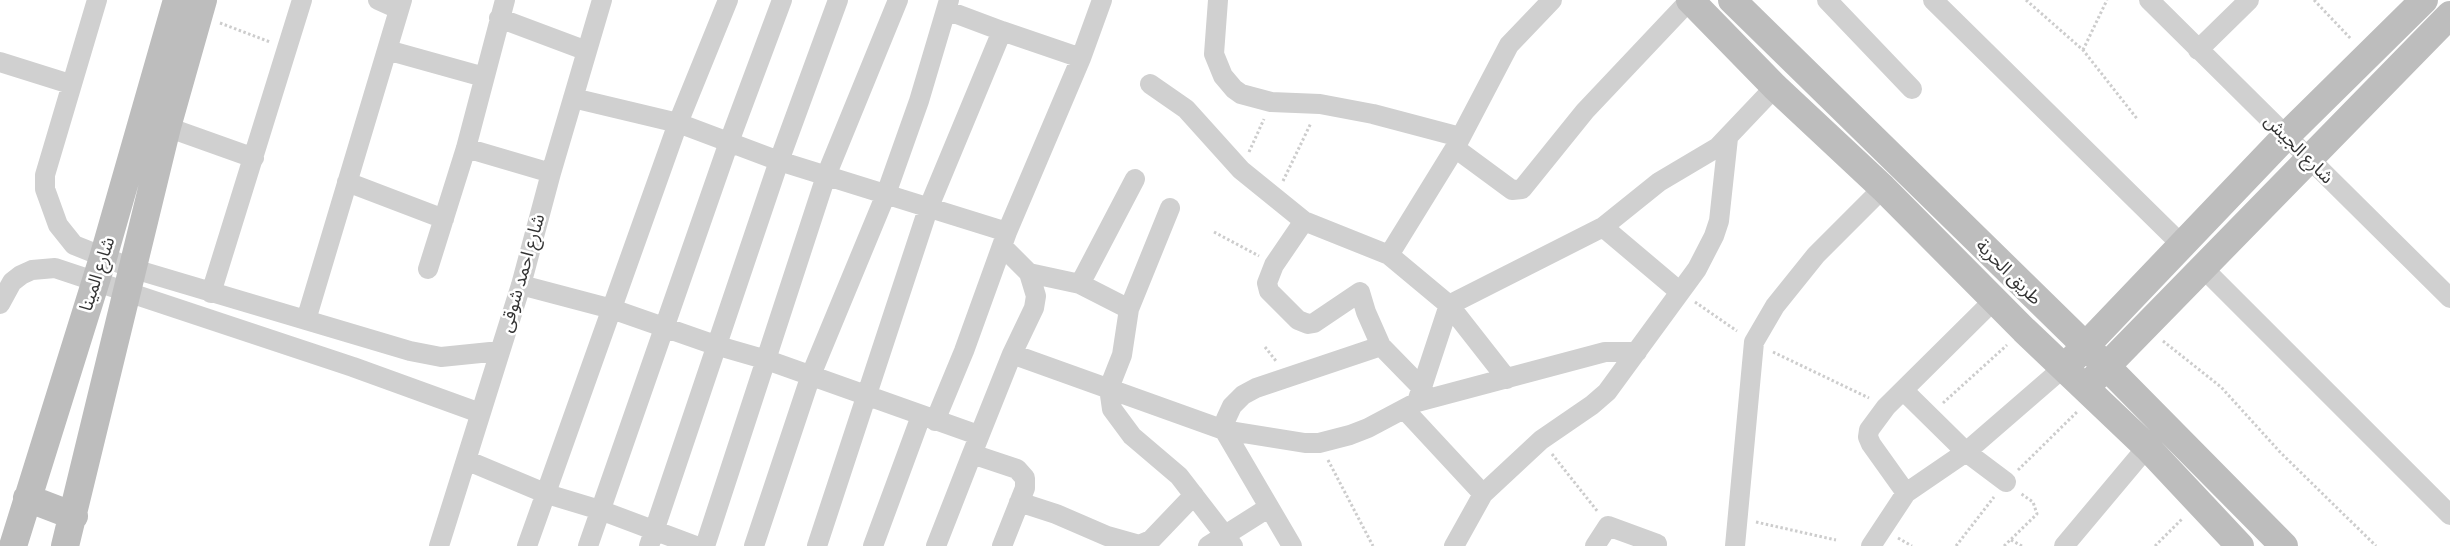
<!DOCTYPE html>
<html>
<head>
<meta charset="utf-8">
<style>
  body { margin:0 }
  canvas { display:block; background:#fff }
</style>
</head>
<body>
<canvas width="2450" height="546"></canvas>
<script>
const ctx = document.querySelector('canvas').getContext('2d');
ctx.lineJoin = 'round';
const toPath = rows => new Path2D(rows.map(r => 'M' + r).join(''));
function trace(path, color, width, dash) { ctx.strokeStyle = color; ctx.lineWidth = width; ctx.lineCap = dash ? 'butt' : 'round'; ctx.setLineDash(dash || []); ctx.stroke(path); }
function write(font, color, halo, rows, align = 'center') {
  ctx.font = font + ' Ubuntu,"Noto Sans Arabic",sans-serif'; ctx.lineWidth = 5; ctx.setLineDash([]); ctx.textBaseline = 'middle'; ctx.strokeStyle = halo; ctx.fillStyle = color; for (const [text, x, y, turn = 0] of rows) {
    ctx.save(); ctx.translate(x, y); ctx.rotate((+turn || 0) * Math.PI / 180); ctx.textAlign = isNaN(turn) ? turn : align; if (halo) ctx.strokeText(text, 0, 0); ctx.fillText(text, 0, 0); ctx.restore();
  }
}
const path = toPath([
  [2026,0,2083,50,2138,120],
  [2314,0,2351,39],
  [220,23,270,42],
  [2083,50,2107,0],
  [1249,152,1264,119],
  [1283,181,1311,123],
  [1214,232,1259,256],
  [1695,302,1737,331],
  [2163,341,2221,387,2280,452,2376,546],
  [1265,347,1276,361],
  [1773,352,1869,398],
  [1943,403,2007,345],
  [1552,454,1598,512],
  [1328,460,1373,546],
  [2018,470,2078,411],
  [1756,522,1836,540],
  [1898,538,1912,546],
  [2011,540,2022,546],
  [1956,546,1994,497],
  [2004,546,2037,514,2033,502,2020,493],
  [2155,546,2183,518]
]);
const minor = toPath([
  [97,0,45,175,45,189,58,225,74,245,134,269,410,351,441,357,500,351],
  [378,0,398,9],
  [1218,0,1214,54,1223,76,1234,89,1241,94,1271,102,1320,104,1373,114,1460,137],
  [1827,0,1912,89],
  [1933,0,2182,245],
  [2149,0,2450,298],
  [946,10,1002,31],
  [499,18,587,51],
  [387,50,484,77],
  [2198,50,2249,0],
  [0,62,70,84],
  [1150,84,1186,109,1241,170,1304,221,1389,255,1449,305,1507,379],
  [573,98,678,123,779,161,1007,232],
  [167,127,254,158],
  [466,148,551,173],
  [1455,148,1512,190,1522,189,1585,111,1690,0],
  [347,182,444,219],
  [1170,208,1129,309,1122,355,1109,388,1112,409,1132,436,1179,476,1233,546],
  [1304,221,1274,265,1267,283,1269,291,1298,320,1308,324,1314,323,1360,292,1366,312,1381,346,1423,389],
  [1603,227,1680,292],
  [1002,246,1029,273,1036,296,1034,308,1012,354,972,454,1017,469,1025,478,1025,488,1002,546],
  [1389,255,1455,148,1509,45,1552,0],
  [2203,268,2450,515],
  [428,269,466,148,505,0],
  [1029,273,1080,284],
  [521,285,612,309,715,345,767,360,978,435],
  [211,293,302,0],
  [0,304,12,282,21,275,32,270,55,268,353,367,480,413],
  [1129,309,1080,284,1135,179],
  [306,320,402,0],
  [1012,354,1224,430,1305,443,1319,443,1350,435,1368,428,1417,402,1449,305,1603,227,1659,182,1718,147,1775,87],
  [1904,391,1966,452,2006,482],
  [1417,402,1605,352,1637,352],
  [1405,410,1483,494],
  [935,421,964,351,1007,232,1081,58,1102,0],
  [466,460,547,494,600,510,696,546],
  [1906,493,1871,444,1868,437,1869,430,1886,407,1994,300],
  [1019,502,1056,514,1107,536,1139,545,1151,540,1194,495],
  [439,546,521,285,551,173,602,0],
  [527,546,678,123,728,0],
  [588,546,729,142,782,0],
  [649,546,779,161,838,0],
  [705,546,826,176,898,0],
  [754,546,811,375,886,194,919,101,949,0],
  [817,546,928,209,1002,31,1081,58],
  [873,546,921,416],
  [936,546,972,454],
  [1208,546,1268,508],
  [1292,546,1224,430,1226,419,1232,406,1243,395,1256,388,1381,346],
  [1454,546,1483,494,1541,440,1592,405,1607,392,1697,269,1714,236,1719,221,1728,138],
  [1595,546,1608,526,1657,544],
  [1735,546,1754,342,1775,306,1816,255,1883,188],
  [1871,546,1906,493,1966,452,2063,368],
  [2064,546,2147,447]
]);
const secondary = toPath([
  [1690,0,1775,87,1883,188,2024,330,2147,447,2240,546],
  [1732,0,2106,366,2284,546],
  [2072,360,2286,136,2424,0],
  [2094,379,2450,15],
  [27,498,74,516],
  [13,546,103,258,177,0],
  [65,546,167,127,203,0]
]);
const streetNames = [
  ["شارع الجيش",2299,149,45],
  ["طريق الحرية",2009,272,45],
  ["شارع احمد شوقى",522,273,-74],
  ["شارع المينا",97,274,-72]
];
trace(path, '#cdcdcd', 3, [2.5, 2.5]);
trace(minor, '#d0d0d0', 20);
trace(secondary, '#bdbdbd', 28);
write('18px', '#333', '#fff', streetNames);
</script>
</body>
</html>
